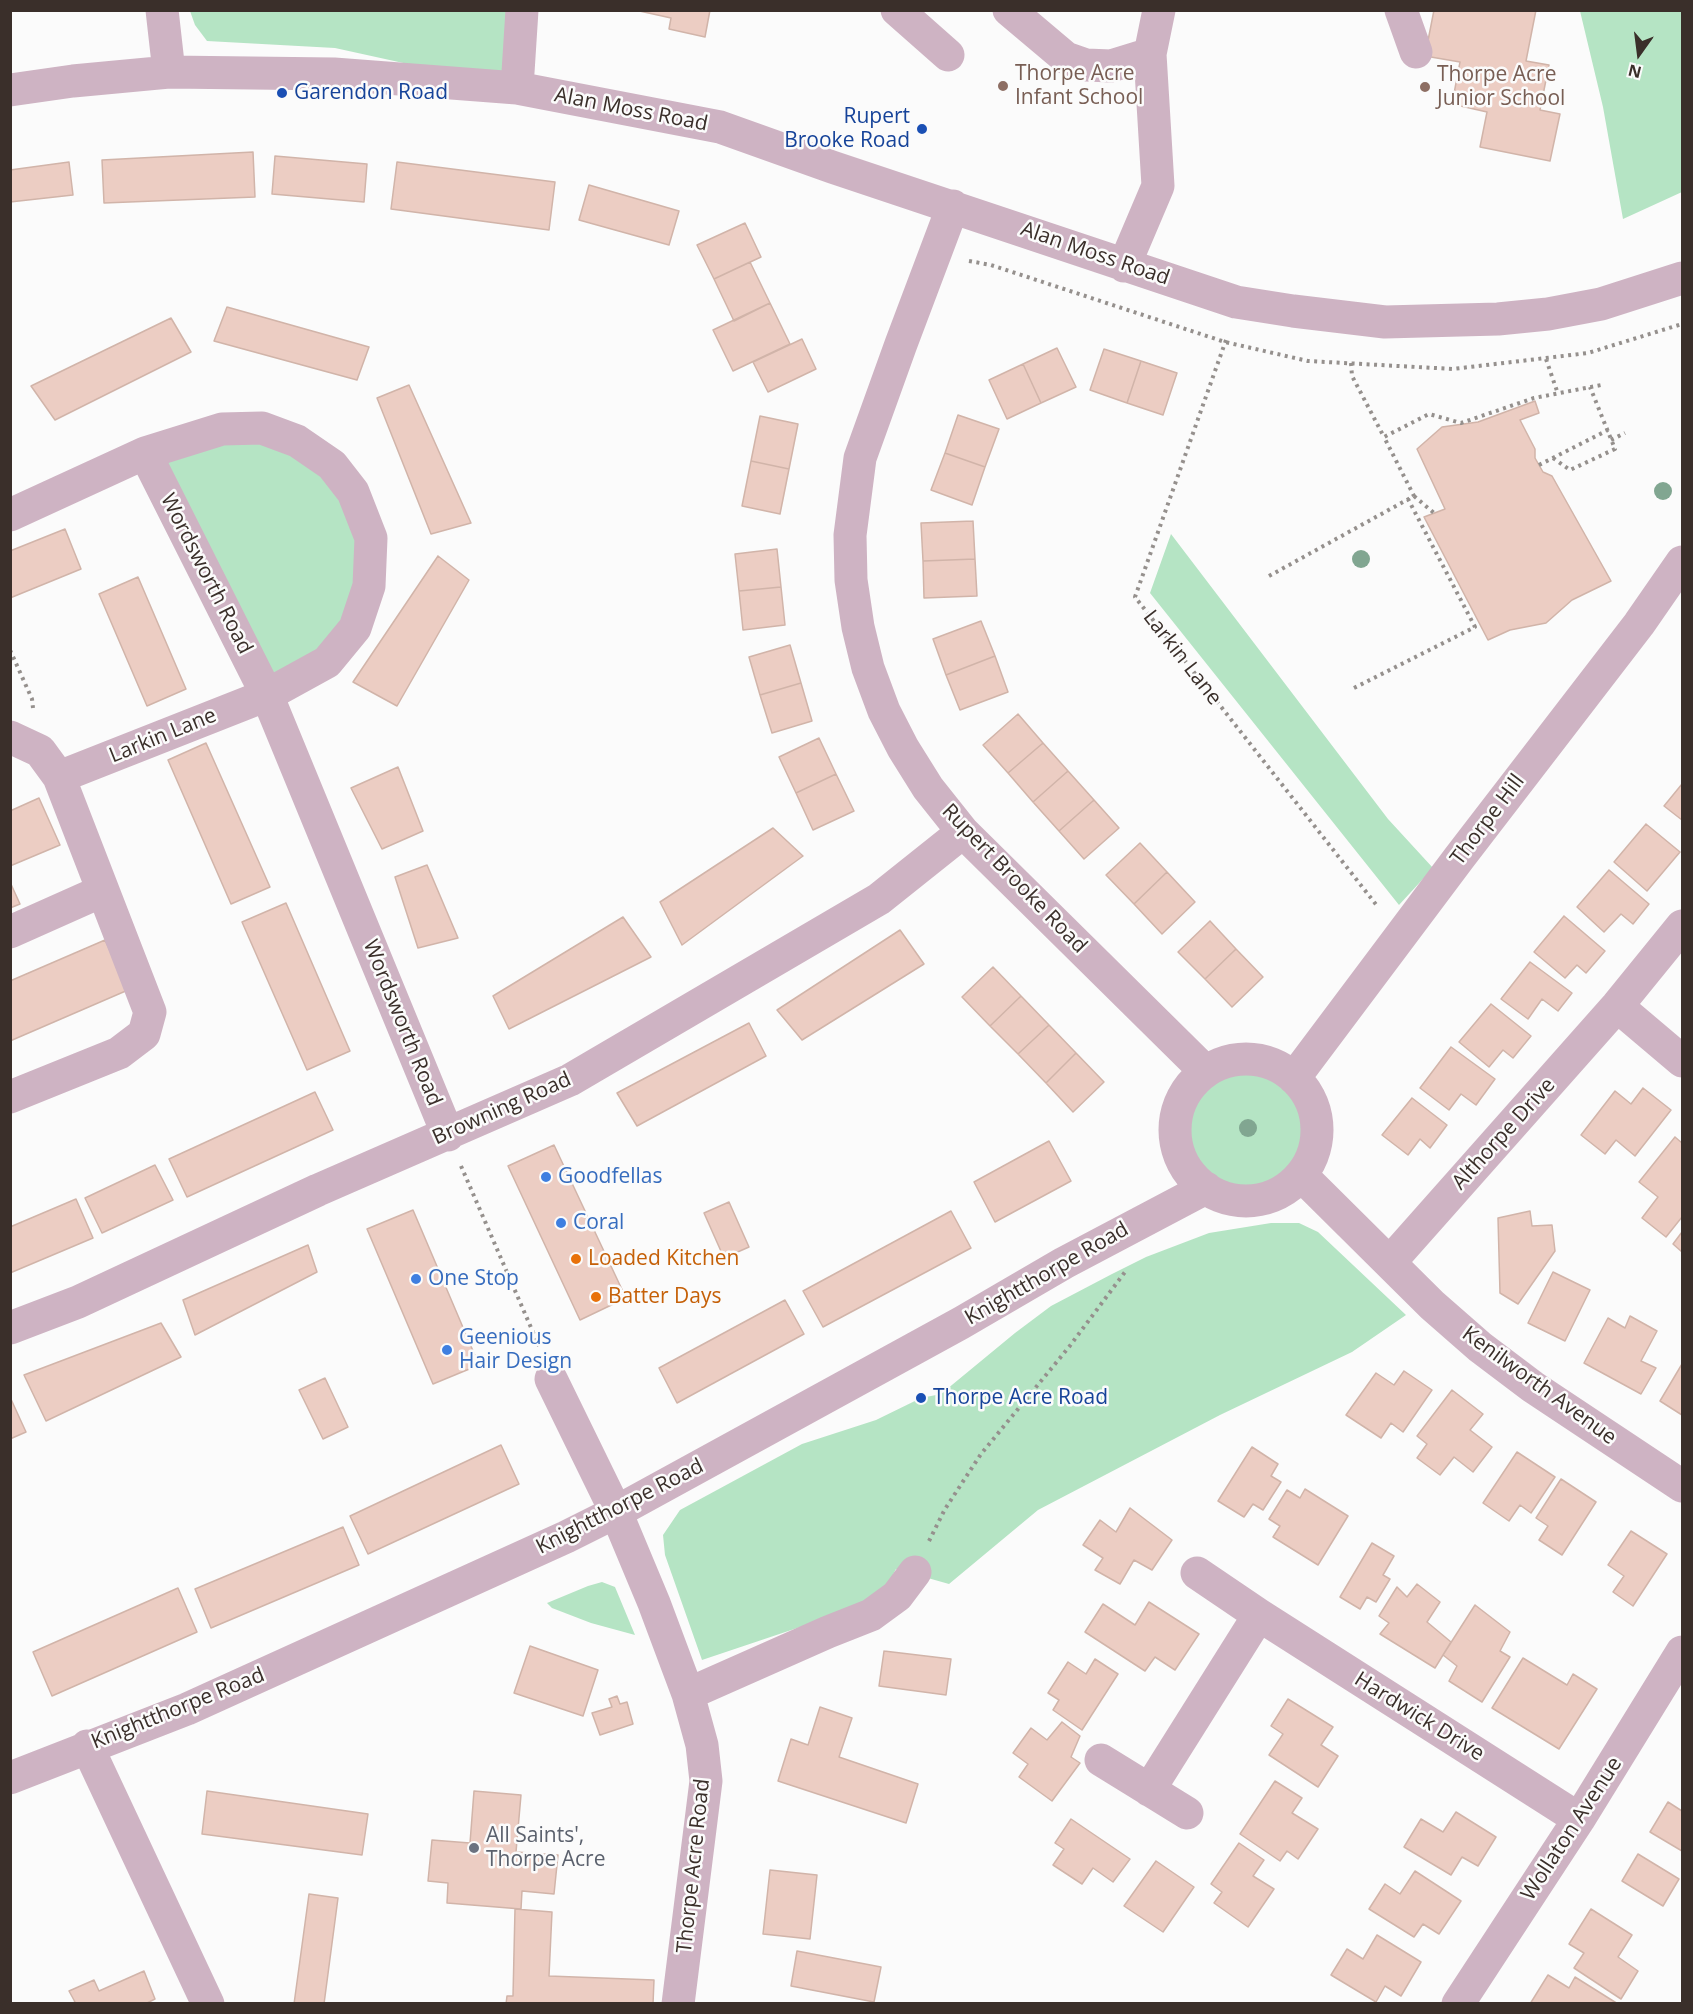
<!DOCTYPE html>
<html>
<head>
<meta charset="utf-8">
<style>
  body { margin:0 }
  #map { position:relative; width:1693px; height:2014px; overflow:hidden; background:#fbfbfb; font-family:"Open Sans",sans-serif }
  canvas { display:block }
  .frame { position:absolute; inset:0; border:12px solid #3a2f2a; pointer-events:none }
  .north { position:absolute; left:1609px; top:24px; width:60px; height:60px; -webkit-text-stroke:4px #fbfbfb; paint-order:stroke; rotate:194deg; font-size:16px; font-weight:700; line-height:24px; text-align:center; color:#3a2f2a }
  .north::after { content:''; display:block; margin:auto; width:21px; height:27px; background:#3a2f2a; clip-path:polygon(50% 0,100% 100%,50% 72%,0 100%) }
</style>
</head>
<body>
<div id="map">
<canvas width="1693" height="2014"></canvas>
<div class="frame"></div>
<div class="north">N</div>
</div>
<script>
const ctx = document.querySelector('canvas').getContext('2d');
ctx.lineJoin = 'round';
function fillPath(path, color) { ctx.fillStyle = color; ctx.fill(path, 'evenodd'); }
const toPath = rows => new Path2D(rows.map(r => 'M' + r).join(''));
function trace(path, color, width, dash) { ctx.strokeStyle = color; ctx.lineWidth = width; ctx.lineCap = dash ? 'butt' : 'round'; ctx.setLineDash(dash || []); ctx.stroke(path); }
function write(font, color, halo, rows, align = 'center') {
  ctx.font = font + ' "Open Sans",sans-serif'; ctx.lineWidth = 5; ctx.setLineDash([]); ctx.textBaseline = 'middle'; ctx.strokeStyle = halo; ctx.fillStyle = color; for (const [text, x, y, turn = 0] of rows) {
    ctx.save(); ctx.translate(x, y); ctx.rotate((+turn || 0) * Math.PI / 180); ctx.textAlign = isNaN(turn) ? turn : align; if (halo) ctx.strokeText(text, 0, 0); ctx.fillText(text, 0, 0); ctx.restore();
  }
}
const green = toPath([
  [190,11,522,11,517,88,335,48,207,41,195,25],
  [1580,11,1682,11,1682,192,1623,219,1603,107],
  [222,429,297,441,371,538,355,628,267,695,145,453],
  [1171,534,1388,819,1433,868,1399,905,1150,593],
  '1175 1130a71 71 0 1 1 142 0a71 71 0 1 1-142 0Z',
  [1271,1223,1299,1223,1318,1232,1406,1315,1352,1352,1220,1415,1038,1510,949,1584,896,1569,885,1590,836,1615,702,1660,665,1555,663,1535,680,1510,802,1444,876,1420,921,1398,941,1394,1015,1333,1051,1306,1112,1274,1146,1257,1209,1233],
  [602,1582,615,1587,635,1635,591,1623,552,1608,547,1603,588,1586]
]);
const building = toPath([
  [635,10,710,10,705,37,669,29,671,18,635,10],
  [1434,10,1536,10,1526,61,1549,65,1540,110,1560,114,1550,161,1480,147,1487,112,1452,104,1460,62,1425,56,1434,10],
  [253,152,255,197,104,203,102,160,253,152],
  [275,156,367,164,364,202,272,194,275,156],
  [69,162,73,195,10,202,10,170,69,162],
  [397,162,555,182,549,230,391,209,397,162],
  [589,185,679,211,669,245,579,220,589,185],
  [745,223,761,257,714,279,697,245,745,223],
  [750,262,770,303,734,321,714,279,750,262],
  [770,303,790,344,733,371,713,330,770,303],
  [227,307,369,347,357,380,214,341,227,307],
  [171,318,191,352,55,420,31,386,171,318],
  [802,339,816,369,768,392,753,362,802,339],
  [1057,348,1076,387,1041,403,1023,364,1057,348],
  [1104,349,1141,361,1127,403,1090,390,1104,349],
  [1141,361,1177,373,1163,415,1127,403,1141,361],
  [1023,364,1041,403,1007,419,989,380,1023,364],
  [409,385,471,523,431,534,377,398,409,385],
  [1535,401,1539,413,1520,420,1535,449,1535,458,1543,472,1552,476,1611,581,1572,600,1546,623,1510,630,1488,640,1424,517,1445,509,1417,449,1442,427,1478,422,1535,401],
  [958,415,999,429,985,467,945,453,958,415],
  [760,416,798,424,789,469,751,461,760,416],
  [945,453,985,467,972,505,931,490,945,453],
  [751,461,789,469,780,514,742,506,751,461],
  [973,521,975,559,923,561,921,523,973,521],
  [65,529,81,569,10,598,10,551,65,529],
  [777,549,781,587,739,591,735,554,777,549],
  [438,556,469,580,397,706,353,682,438,556],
  [975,559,977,596,924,598,923,561,975,559],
  [138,577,186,689,147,706,99,594,138,577],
  [781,587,785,625,743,630,739,591,781,587],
  [981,621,995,656,946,675,933,639,981,621],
  [790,645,801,683,760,695,749,657,790,645],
  [995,656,1008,692,960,710,946,675,995,656],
  [801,683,812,721,772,733,760,695,801,683],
  [1018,714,1043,743,1008,773,983,745,1018,714],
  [819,738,836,774,796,793,779,757,819,738],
  [206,743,270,887,231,904,168,760,206,743],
  [1043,743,1068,771,1033,802,1008,773,1043,743],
  [398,767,423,831,382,849,351,788,398,767],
  [1068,771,1094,800,1059,831,1033,802,1068,771],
  [836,774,854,811,813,830,796,793,836,774],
  [1682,784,1682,820,1664,806,1682,784],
  [39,798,60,845,10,866,10,811,39,798],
  [1094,800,1119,828,1084,859,1059,831,1094,800],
  [1646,824,1680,852,1647,891,1614,862,1646,824],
  [773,828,803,856,682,945,660,902,773,828],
  [1140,843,1167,872,1134,904,1106,875,1140,843],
  [427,865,458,938,418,948,395,877,427,865],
  [1609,870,1649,904,1633,924,1621,914,1604,932,1577,907,1609,870],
  [1167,872,1195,902,1162,934,1134,904,1167,872],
  [10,882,20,904,10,908,10,882],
  [286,903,350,1051,307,1070,242,922,286,903],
  [1564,916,1605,951,1586,973,1577,965,1565,978,1534,952,1564,916],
  [623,917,651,957,509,1029,493,996,623,917],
  [1210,921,1236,949,1205,979,1178,952,1210,921],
  [900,930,924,964,802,1040,777,1010,900,930],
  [105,940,128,990,10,1041,10,981,105,940],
  [1236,949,1263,977,1232,1007,1205,979,1236,949],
  [1530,962,1572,993,1558,1011,1542,999,1528,1019,1501,999,1530,962],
  [993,967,1021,996,990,1026,962,997,993,967],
  [1021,996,1049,1025,1018,1054,990,1026,1021,996],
  [1491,1004,1531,1036,1513,1058,1503,1050,1489,1067,1459,1042,1491,1004],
  [749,1023,766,1056,637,1126,617,1093,749,1023],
  [1049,1025,1076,1053,1046,1083,1018,1054,1049,1025],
  [1451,1047,1495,1079,1476,1105,1461,1094,1449,1110,1420,1088,1451,1047],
  [1076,1053,1104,1082,1073,1112,1046,1083,1076,1053],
  [1643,1088,1671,1110,1635,1156,1616,1140,1605,1154,1581,1135,1615,1091,1631,1104,1643,1088],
  [315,1092,333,1130,187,1197,169,1159,315,1092],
  [1412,1098,1447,1125,1430,1148,1420,1139,1408,1155,1382,1135,1412,1098],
  [1675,1137,1682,1143,1682,1217,1666,1237,1642,1218,1658,1197,1639,1182,1675,1137],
  [1049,1141,1071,1181,995,1222,974,1182,1049,1141],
  [554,1145,626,1298,580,1320,508,1166,554,1145],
  [155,1165,173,1200,102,1233,85,1198,155,1165],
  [76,1199,93,1238,10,1273,10,1227,76,1199],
  [729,1202,749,1247,724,1258,704,1213,729,1202],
  [413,1210,479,1365,433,1384,367,1229,413,1210],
  [951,1211,971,1248,823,1327,803,1291,951,1211],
  [1530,1211,1532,1226,1552,1225,1555,1251,1518,1304,1500,1293,1498,1218,1530,1211],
  [1682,1232,1682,1252,1673,1244,1682,1232],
  [308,1245,317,1272,195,1335,183,1300,308,1245],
  [1553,1272,1590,1290,1565,1341,1528,1323,1553,1272],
  [785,1300,804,1334,677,1403,659,1368,785,1300],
  [1630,1316,1657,1331,1641,1361,1656,1368,1641,1394,1584,1363,1608,1318,1625,1328,1630,1316],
  [161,1323,181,1357,46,1421,24,1375,161,1323],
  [1682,1364,1682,1415,1660,1401,1682,1364],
  [1404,1371,1432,1390,1403,1432,1391,1423,1381,1438,1346,1415,1376,1373,1394,1385,1404,1371],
  [325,1378,348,1427,323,1439,299,1390,325,1378],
  [1452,1390,1483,1414,1470,1430,1492,1447,1473,1472,1454,1457,1440,1475,1417,1458,1427,1444,1417,1436,1452,1390],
  [10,1397,26,1432,10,1439,10,1397],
  [501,1445,519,1484,368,1554,350,1516,501,1445],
  [1252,1447,1278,1464,1271,1476,1281,1482,1263,1510,1253,1504,1244,1517,1218,1501,1252,1447],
  [1517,1452,1555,1477,1531,1513,1520,1505,1509,1521,1483,1503,1517,1452],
  [1561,1479,1596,1502,1562,1555,1539,1540,1548,1526,1536,1518,1561,1479],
  [1305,1489,1348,1516,1318,1565,1273,1537,1280,1526,1269,1519,1287,1490,1300,1498,1305,1489],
  [1130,1508,1172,1540,1152,1570,1134,1560,1120,1584,1095,1570,1103,1558,1083,1545,1100,1520,1116,1532,1130,1508],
  [343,1527,359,1565,211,1628,195,1589,343,1527],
  [1631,1531,1667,1554,1633,1606,1613,1592,1624,1576,1608,1565,1631,1531],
  [1372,1543,1394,1556,1383,1575,1390,1579,1376,1602,1367,1597,1360,1609,1340,1597,1372,1543],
  [1417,1584,1440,1602,1427,1622,1451,1642,1435,1668,1380,1634,1389,1623,1379,1616,1397,1587,1407,1597,1417,1584],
  [178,1588,197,1632,52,1696,33,1652,178,1588],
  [1149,1602,1199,1634,1175,1670,1155,1657,1145,1671,1085,1632,1103,1604,1135,1625,1149,1602],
  [1475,1605,1510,1632,1500,1651,1510,1657,1482,1702,1449,1681,1457,1666,1443,1655,1475,1605],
  [530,1646,598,1670,583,1716,514,1693,530,1646],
  [884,1651,951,1659,946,1695,879,1686,884,1651],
  [1523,1658,1567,1685,1573,1674,1597,1689,1559,1749,1492,1708,1523,1658],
  [1095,1659,1118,1674,1082,1730,1053,1710,1059,1700,1048,1693,1068,1662,1086,1674,1095,1659],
  [617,1696,620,1704,627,1702,633,1724,600,1735,592,1713,612,1707,609,1699,617,1696],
  [1288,1699,1333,1727,1321,1745,1338,1756,1318,1787,1269,1755,1283,1734,1271,1726,1288,1699],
  [820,1707,852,1718,839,1757,918,1784,906,1823,778,1781,791,1739,808,1745,820,1707],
  [1062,1722,1080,1736,1071,1757,1080,1763,1052,1801,1019,1777,1028,1764,1013,1753,1031,1728,1047,1740,1062,1722],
  [1275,1781,1302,1798,1292,1813,1318,1829,1298,1859,1287,1851,1280,1861,1240,1834,1275,1781],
  [207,1791,368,1814,362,1855,202,1834,207,1791],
  [474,1791,521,1795,516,1852,558,1855,554,1894,522,1891,521,1909,447,1903,448,1883,428,1881,432,1840,470,1843,474,1791],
  [1668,1802,1682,1811,1682,1851,1650,1832,1668,1802],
  [1456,1812,1496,1837,1478,1866,1462,1857,1451,1875,1404,1847,1421,1819,1443,1832,1456,1812],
  [1071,1819,1130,1859,1113,1882,1093,1868,1082,1884,1053,1865,1064,1849,1055,1843,1071,1819],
  [1239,1843,1264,1860,1253,1876,1274,1889,1248,1927,1214,1903,1222,1892,1211,1884,1239,1843],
  [1638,1854,1679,1879,1663,1906,1622,1881,1638,1854],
  [1156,1861,1194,1887,1163,1932,1124,1906,1156,1861],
  [770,1870,817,1875,810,1939,763,1934,770,1870],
  [1415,1871,1461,1901,1439,1934,1423,1924,1414,1937,1369,1909,1385,1884,1400,1894,1415,1871],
  [309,1894,338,1898,324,2004,294,2004,309,1894],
  [515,1909,552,1912,549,1976,654,1980,653,2004,506,2004,507,1996,513,1996,515,1909],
  [1591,1909,1632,1935,1618,1957,1638,1971,1621,1999,1574,1968,1584,1953,1569,1944,1591,1909],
  [1377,1935,1421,1962,1401,1996,1385,1986,1376,2002,1331,1975,1347,1949,1363,1959,1377,1935],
  [797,1951,881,1967,874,2002,791,1986,797,1951],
  [144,1971,155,1999,145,2004,71,2004,75,2002,69,1991,94,1980,99,1991,144,1971],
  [1548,1975,1569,1988,1575,1977,1618,2004,1530,2004,1548,1975]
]);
const path = toPath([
  [969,261,991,265,1225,342,1308,361,1453,369,1588,353,1682,324],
  [1226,340,1135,597,1378,907],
  [1546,359,1558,394],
  [1351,363,1352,376,1384,437],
  [1611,440,1625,433],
  [1553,458,1570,470,1615,449,1590,387],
  [1539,465,1608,430],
  [1414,496,1434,513],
  [1269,576,1414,496,1384,437,1429,414,1461,423,1534,398,1601,385],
  [10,650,32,699,33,708],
  [1354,688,1475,627,1408,499],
  [461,1166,539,1346],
  [929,1541,945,1509,981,1454,1069,1347,1125,1272]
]);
const minor = toPath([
  [162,10,169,72],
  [897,10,948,55],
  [1009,10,1066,58,1086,65,1111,66,1150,54],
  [1401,10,1416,52],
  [517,88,522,10],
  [10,90,73,81,169,72,334,74,517,88,720,127,832,167,1236,302,1293,311,1385,322,1498,319,1548,314,1601,304,1682,278],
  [953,206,901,344,860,458,850,535,851,580,858,627,868,668,884,711,903,748,928,788,963,832,1205,1071],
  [1124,266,1158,186,1150,54,1159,10],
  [10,515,145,453,267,695,448,1135],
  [10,737,40,751,59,777,150,1012,144,1034,119,1053,10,1097],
  [59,777,267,695,327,662,355,628,369,586,371,538,353,492,332,465,297,441,262,428,222,429,145,453],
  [10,932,102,891],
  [1617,1006,1682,1061],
  '1175 1130a71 71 0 1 1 142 0a71 71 0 1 1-142 0Z',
  [1294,1078,1459,858,1639,624,1682,562],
  [1301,1175,1432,1305,1480,1347,1533,1387,1682,1486],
  [1390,1262,1617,1006,1682,926],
  [10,1328,78,1302,318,1190,570,1080,879,899,963,832],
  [551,1379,616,1512,654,1603,688,1694,702,1745,706,1781,678,2004],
  [1197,1573,1259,1615,1579,1819],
  [688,1694,828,1632,871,1615,897,1596,915,1572],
  [87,1746,208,2004],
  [1101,1760,1187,1813],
  [10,1778,187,1709,566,1537,616,1512,961,1323,1064,1263,1206,1188],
  [1149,1790,1259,1615],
  [1458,2004,1579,1819,1682,1652]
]);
const trees = [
  [1663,491],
  [1361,559],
  [1248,1128]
];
const markers = [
  [1003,86,6,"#8d6e63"],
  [1425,87,6,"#8d6e63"],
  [282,93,6,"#1a4fb4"],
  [922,129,6,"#1a4fb4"],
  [546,1177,6,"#3f7fe0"],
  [561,1223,6,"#3f7fe0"],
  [576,1259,6,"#e8710a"],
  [416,1279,6,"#3f7fe0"],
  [596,1297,6,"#e8710a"],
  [447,1350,6,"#3f7fe0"],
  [921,1398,6,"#1a4fb4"],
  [474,1848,6,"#6b7280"]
];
const educationNames = [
  ["Thorpe Acre",1015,74],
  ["Infant School",1015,98],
  ["Thorpe Acre",1437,75],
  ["Junior School",1437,99]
];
const transitNames = [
  ["Garendon Road",294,93],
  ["Rupert",910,117,"right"],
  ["Brooke Road",910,141,"right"],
  ["Thorpe Acre Road",933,1398]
];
const streetNames = [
  ["Alan Moss Road",631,110,11],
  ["Alan Moss Road",1095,254,19],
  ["Wordsworth Road",206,574,63],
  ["Larkin Lane",1182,658,52],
  ["Larkin Lane",163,736,-22],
  ["Thorpe Hill",1488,820,-53],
  ["Rupert Brooke Road",1014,879,46],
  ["Wordsworth Road",402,1023,68],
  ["Browning Road",502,1109,-24],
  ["Althorpe Drive",1504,1134,-48],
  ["Knightthorpe Road",1047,1274,-30],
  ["Kenilworth Avenue",1539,1386,36],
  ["Knightthorpe Road",620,1507,-27],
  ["Knightthorpe Road",178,1709,-22],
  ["Hardwick Drive",1419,1717,32],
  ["Wollaton Avenue",1572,1829,-57],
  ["Thorpe Acre Road",694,1866,-84]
];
const shopNames = [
  ["Goodfellas",558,1177],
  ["Coral",573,1223],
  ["One Stop",428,1279],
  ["Geenious",459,1338],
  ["Hair Design",459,1362]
];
const foodNames = [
  ["Loaded Kitchen",588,1259],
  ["Batter Days",608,1297]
];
const worshipNames = [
  ["All Saints',",486,1836],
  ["Thorpe Acre",486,1860]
];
fillPath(green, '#b5e4c4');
fillPath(building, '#eccdc3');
trace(building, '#d1b4a9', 1.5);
trace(path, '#95908d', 4, [3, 4.5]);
trace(minor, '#ceb3c3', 33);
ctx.fillStyle = '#81a691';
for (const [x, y] of trees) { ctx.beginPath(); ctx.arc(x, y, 9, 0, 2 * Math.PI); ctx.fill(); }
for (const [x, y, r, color] of markers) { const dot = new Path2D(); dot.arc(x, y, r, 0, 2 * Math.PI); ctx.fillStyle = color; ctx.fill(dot); trace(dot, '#fbfbfb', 2); }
write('21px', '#785e54', '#fbfbfb', educationNames, 'left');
write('21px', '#164399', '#fbfbfb', transitNames, 'left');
write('21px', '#3a2f2a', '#fbfbfb', streetNames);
write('21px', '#366cbe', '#fbfbfb', shopNames, 'left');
write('21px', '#c56008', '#fbfbfb', foodNames, 'left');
write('21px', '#5b616d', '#fbfbfb', worshipNames, 'left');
</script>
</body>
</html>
